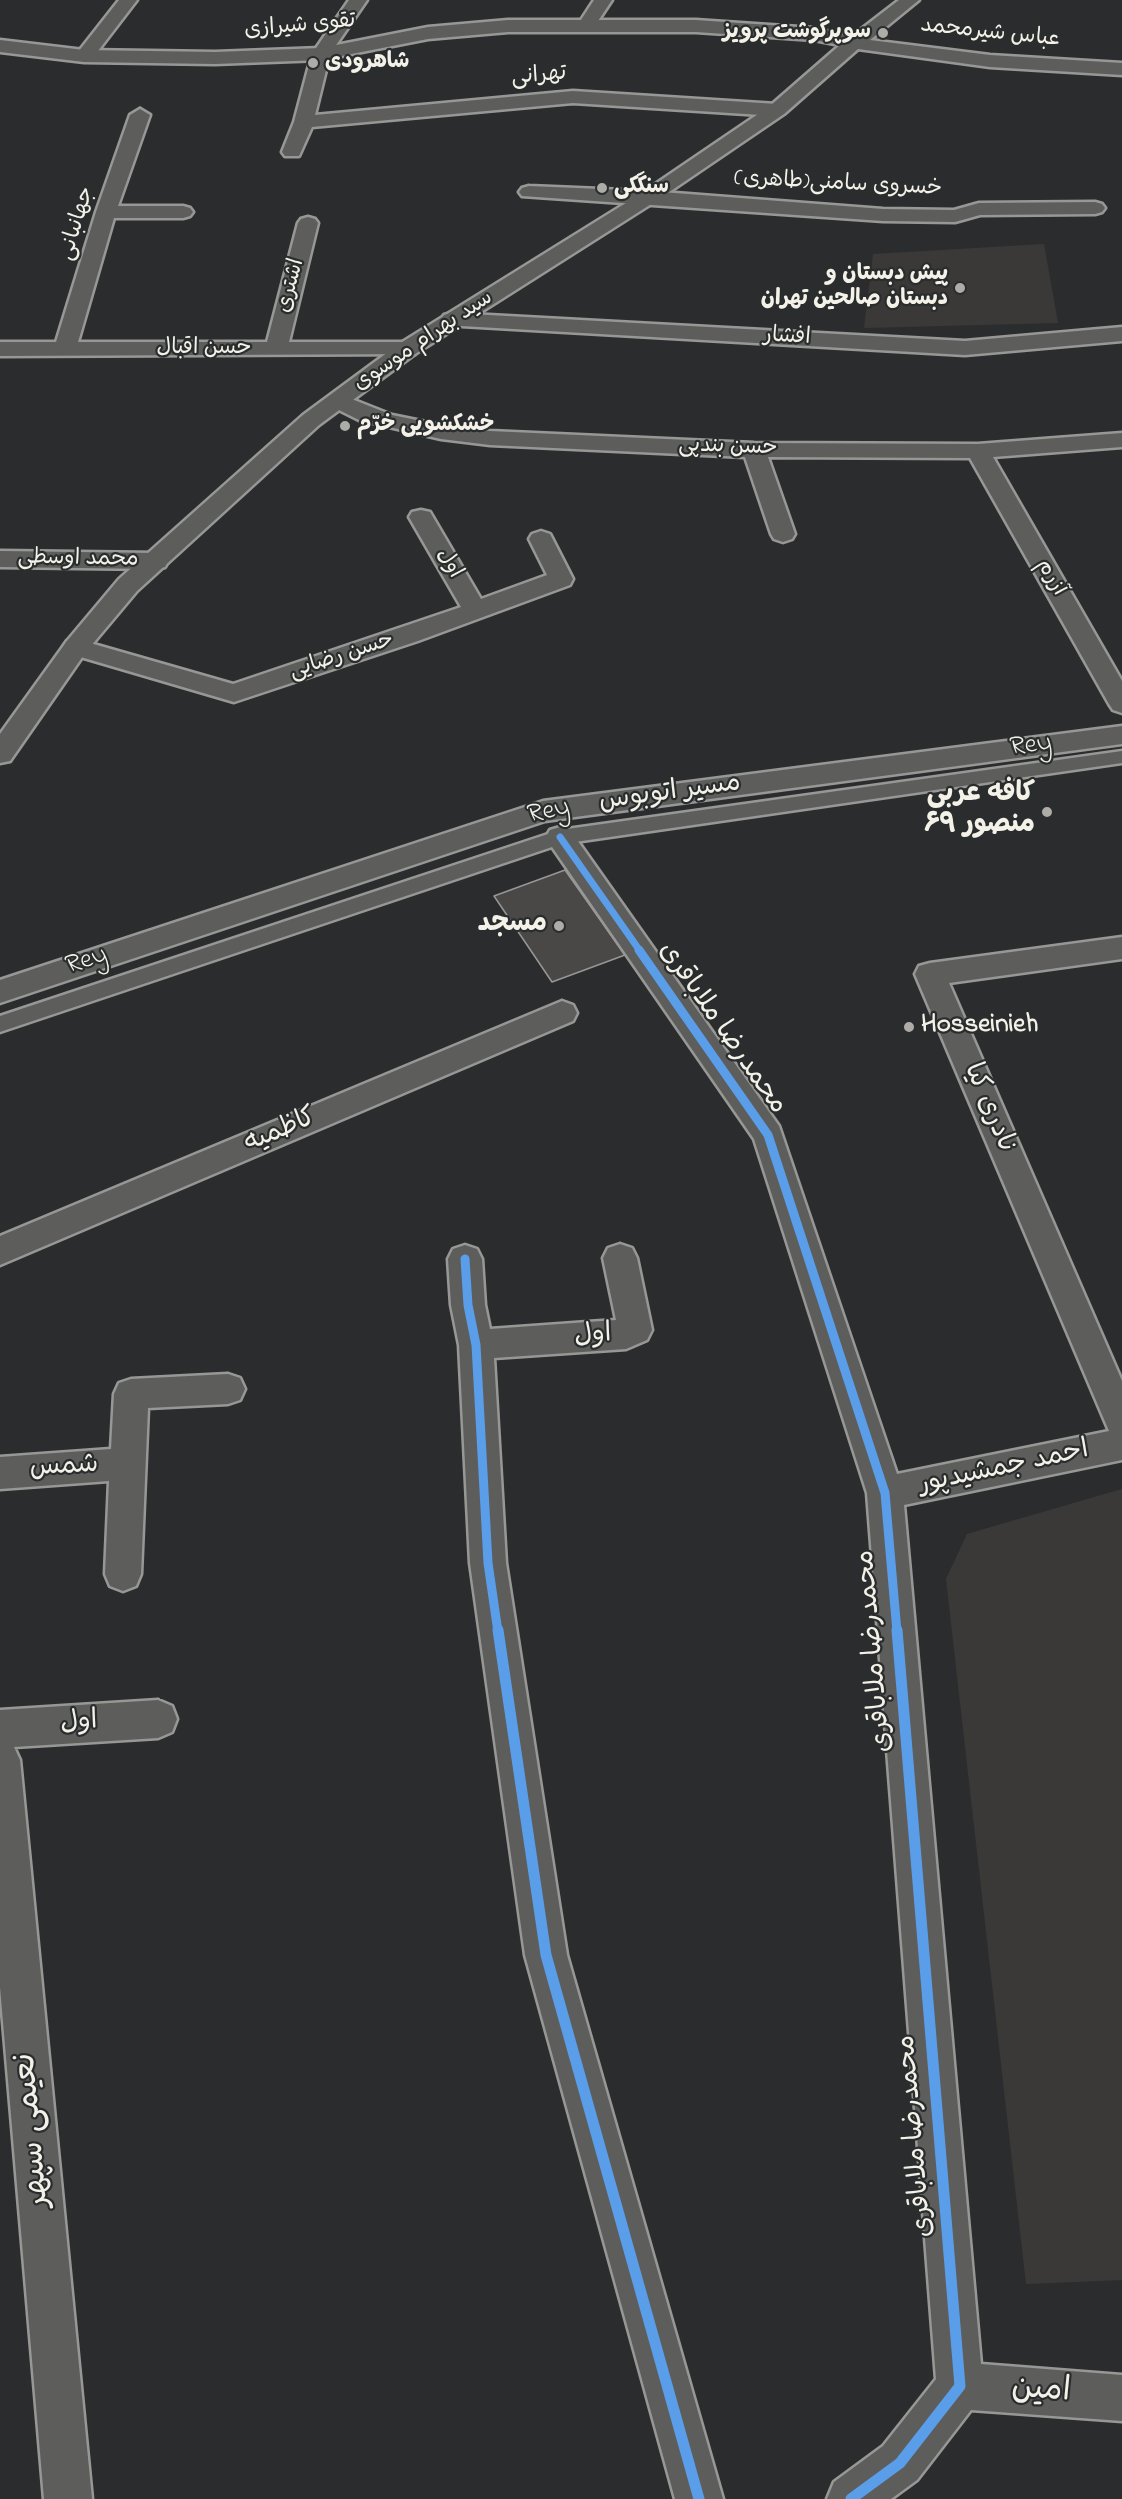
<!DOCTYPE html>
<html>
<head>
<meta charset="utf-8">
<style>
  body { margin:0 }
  canvas { display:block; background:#2b2c2d }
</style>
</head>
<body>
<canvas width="1122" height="2499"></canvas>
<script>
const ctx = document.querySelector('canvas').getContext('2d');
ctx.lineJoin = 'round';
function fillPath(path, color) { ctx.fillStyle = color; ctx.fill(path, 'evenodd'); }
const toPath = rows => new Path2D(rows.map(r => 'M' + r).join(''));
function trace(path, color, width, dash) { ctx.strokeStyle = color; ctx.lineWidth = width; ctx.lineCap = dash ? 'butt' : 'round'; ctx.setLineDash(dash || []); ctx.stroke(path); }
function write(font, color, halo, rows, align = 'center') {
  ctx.font = font + ' "Indie Flower","Playpen Sans Arabic",sans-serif'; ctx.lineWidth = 4.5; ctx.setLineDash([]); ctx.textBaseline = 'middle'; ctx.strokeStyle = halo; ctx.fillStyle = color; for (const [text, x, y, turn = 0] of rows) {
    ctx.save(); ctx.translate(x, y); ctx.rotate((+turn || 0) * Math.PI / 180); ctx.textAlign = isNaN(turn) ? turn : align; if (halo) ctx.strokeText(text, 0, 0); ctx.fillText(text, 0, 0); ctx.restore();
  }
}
const built = toPath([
  [1044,244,1058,323,864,328,873,254],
  [1122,1489,1122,2280,1026,2284,946,1579,967,1534]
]);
const building = toPath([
  [565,870,625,955,552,982,494,896,565,870]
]);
const service = toPath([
  [1122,751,1122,763,561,844,0,1032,0,1016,560,830,1122,751]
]);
const minor = toPath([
  [119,0,137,0,91,60,77,60,75,56,119,0],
  [349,0,367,0,330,54,315,115,573,91,777,104,787,110,777,116,573,103,312,127,299,156,285,156,282,152,294,122,312,54,349,0],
  [594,0,612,0,592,30,580,30,577,26,594,0],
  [140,109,150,115,118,206,183,206,190,208,193,212,190,216,183,218,114,218,78,342,267,342,298,223,301,219,308,217,315,219,318,223,289,342,407,342,415,344,418,349,415,354,0,356,0,342,56,342,96,212,130,115,140,109],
  [529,186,649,191,883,209,954,210,979,203,1095,202,1102,204,1105,208,1102,212,1095,214,980,215,955,222,883,221,522,196,519,192,522,188,529,186],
  [452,313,965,341,1122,327,1122,341,965,355,444,325,441,320,444,315,452,313],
  [339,394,392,415,441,425,490,431,754,443,978,444,1122,433,1122,447,993,457,1122,681,1122,713,1113,710,1109,704,970,458,768,457,795,534,792,539,783,542,774,539,771,534,745,457,490,445,441,439,359,420,331,406,328,401,331,396,339,394],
  [421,510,430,512,481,599,547,575,529,539,532,534,541,531,550,534,573,579,570,585,418,641,234,702,67,653,63,647,67,641,76,639,233,684,461,607,409,517,412,512,421,510],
  [0,551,156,553,165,555,168,561,165,567,156,569,0,567,0,551],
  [560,827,570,830,779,1126,897,1474,1109,1431,915,974,919,966,930,963,1122,937,1122,959,949,983,1122,1381,1122,1460,904,1505,981,2364,1122,2375,1122,2421,971,2410,917,2480,891,2499,827,2499,834,2482,883,2446,936,2379,867,1493,754,1139,550,844,546,837,550,830,560,827],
  [562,1001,573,1005,577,1013,573,1021,0,1265,0,1236,562,1001],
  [620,1244,632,1248,637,1258,652,1330,647,1340,626,1349,494,1358,506,1563,567,1955,723,2499,675,2499,525,1955,470,1563,459,1345,451,1305,448,1259,453,1249,465,1245,477,1249,482,1259,485,1305,490,1329,616,1320,603,1258,608,1248,620,1244],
  [228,1374,240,1378,245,1389,240,1400,228,1404,148,1408,141,1574,136,1586,123,1591,110,1586,105,1574,109,1481,0,1489,0,1457,111,1449,114,1394,119,1383,131,1379,228,1374],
  [158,1700,172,1706,177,1719,172,1732,158,1738,14,1747,20,1760,92,2499,44,2499,0,1987,0,1710,158,1700]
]);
const tertiary = toPath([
  [899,0,919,0,870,40,990,55,1122,63,1122,75,990,67,858,49,784,114,656,201,415,354,319,425,137,591,85,653,10,761,0,763,0,734,67,641,119,579,303,415,399,344,642,193,770,106,840,45,814,40,696,32,508,32,428,39,321,60,215,64,84,62,0,52,0,40,84,50,215,52,321,48,428,27,508,20,696,20,814,28,851,37,899,0]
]);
const primary = toPath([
  [1122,726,1122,744,545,821,0,1003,0,980,543,801,1122,726]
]);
const cyclewayFar2 = toPath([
  [560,837,640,951]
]);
const cyclewayFar1 = toPath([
  [639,950,768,1135,885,1493,897,1632],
  [465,1259,468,1305,476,1345,488,1563,498,1632]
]);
const cycleway = toPath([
  [498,1630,546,1955,699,2499],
  [851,2499,900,2463,960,2386,897,1630]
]);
const markers = [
  [883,33,6,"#aeaca7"],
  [313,63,6,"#aeaca7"],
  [602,188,6,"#aeaca7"],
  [960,288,6,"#aeaca7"],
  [345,426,6,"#aeaca7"],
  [1047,812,6,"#aeaca7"],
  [559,926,6,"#aeaca7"],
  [909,1027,6,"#aeaca7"]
];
const farStreetnames = [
  ["تقوی شیرازی",300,27,-5],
  ["عباس شیرمحمد",990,34,6],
  ["تهرانی",539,77,-5],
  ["خسروی سامنی(طاهری)",838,185,3],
  ["جهانبانی",78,224,-73],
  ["اشتری",292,286,-75],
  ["افشار",787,338,3],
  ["سید بهرام موسوی",424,342,-34],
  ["حسن اقبال",204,349],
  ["حسن بندپی",728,448,2],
  ["محمد اوسطی",78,560,1],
  ["اول",448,564,60],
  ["آزرم",1050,578,60],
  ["حسن رضایی",342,657,-18]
];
const farPoinames = [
  ["سوپرگوشت پرویز",871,33,"right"],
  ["شاهرودی",325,63],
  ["سنگکی",614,188],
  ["پیش دبستان و",948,275,"right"],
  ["دبستان صالحین تهران",948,300,"right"],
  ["خشکشویی خرّم",357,426]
];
const streetNames = [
  ["Rey",1031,747,-7],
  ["مسیر اتوبوس",670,794,-8],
  ["Rey",549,813,-12],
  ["Rey",87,962,-18],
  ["محمدرضا ملاباقری",721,1029,55],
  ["نادری کیا",988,1109,67],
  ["کاظمیه",281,1132,-23],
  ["اول",593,1337,-4],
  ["شمس",64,1468,-3],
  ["احمد جمشیدپور",1004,1469,-12],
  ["محمدرضا ملاباقری",876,1651,-95],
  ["اول",79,1724,-4],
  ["محمدرضا ملاباقری",917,2136,-95]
];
const poiNames = [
  ["کافه عربی",1035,796],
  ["منصور ۶۹",1035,827],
  ["مسجد",547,926],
  ["Hosseinieh",921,1027,"left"]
];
const nearStreetnames = [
  ["نعیمی سپهر",34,2130,-95],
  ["امین",1041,2392,4]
];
fillPath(built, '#3b3937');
fillPath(building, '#4a4846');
trace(building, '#979796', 1.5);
trace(service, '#979796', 5);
trace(minor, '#979796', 5);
trace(tertiary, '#979796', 5);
trace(primary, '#979796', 5);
fillPath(service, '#5d5d5c');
fillPath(minor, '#5d5d5c');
fillPath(tertiary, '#5d5d5c');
fillPath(primary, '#5d5d5c');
trace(cyclewayFar2, '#5a9eea', 7);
trace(cyclewayFar1, '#5a9eea', 9);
trace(cycleway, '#5a9eea', 11);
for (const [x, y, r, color] of markers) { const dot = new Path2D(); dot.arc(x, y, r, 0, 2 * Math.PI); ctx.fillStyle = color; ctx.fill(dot); trace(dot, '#2a2d2e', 2); }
write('22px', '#f4f1e8', '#2a2d2e', farStreetnames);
write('bold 22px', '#f4f1e8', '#2a2d2e', farPoinames, 'left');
write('27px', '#f4f1e8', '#2a2d2e', streetNames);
write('bold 27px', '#f4f1e8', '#2a2d2e', poiNames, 'right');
write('33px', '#f4f1e8', '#2a2d2e', nearStreetnames);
</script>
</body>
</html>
